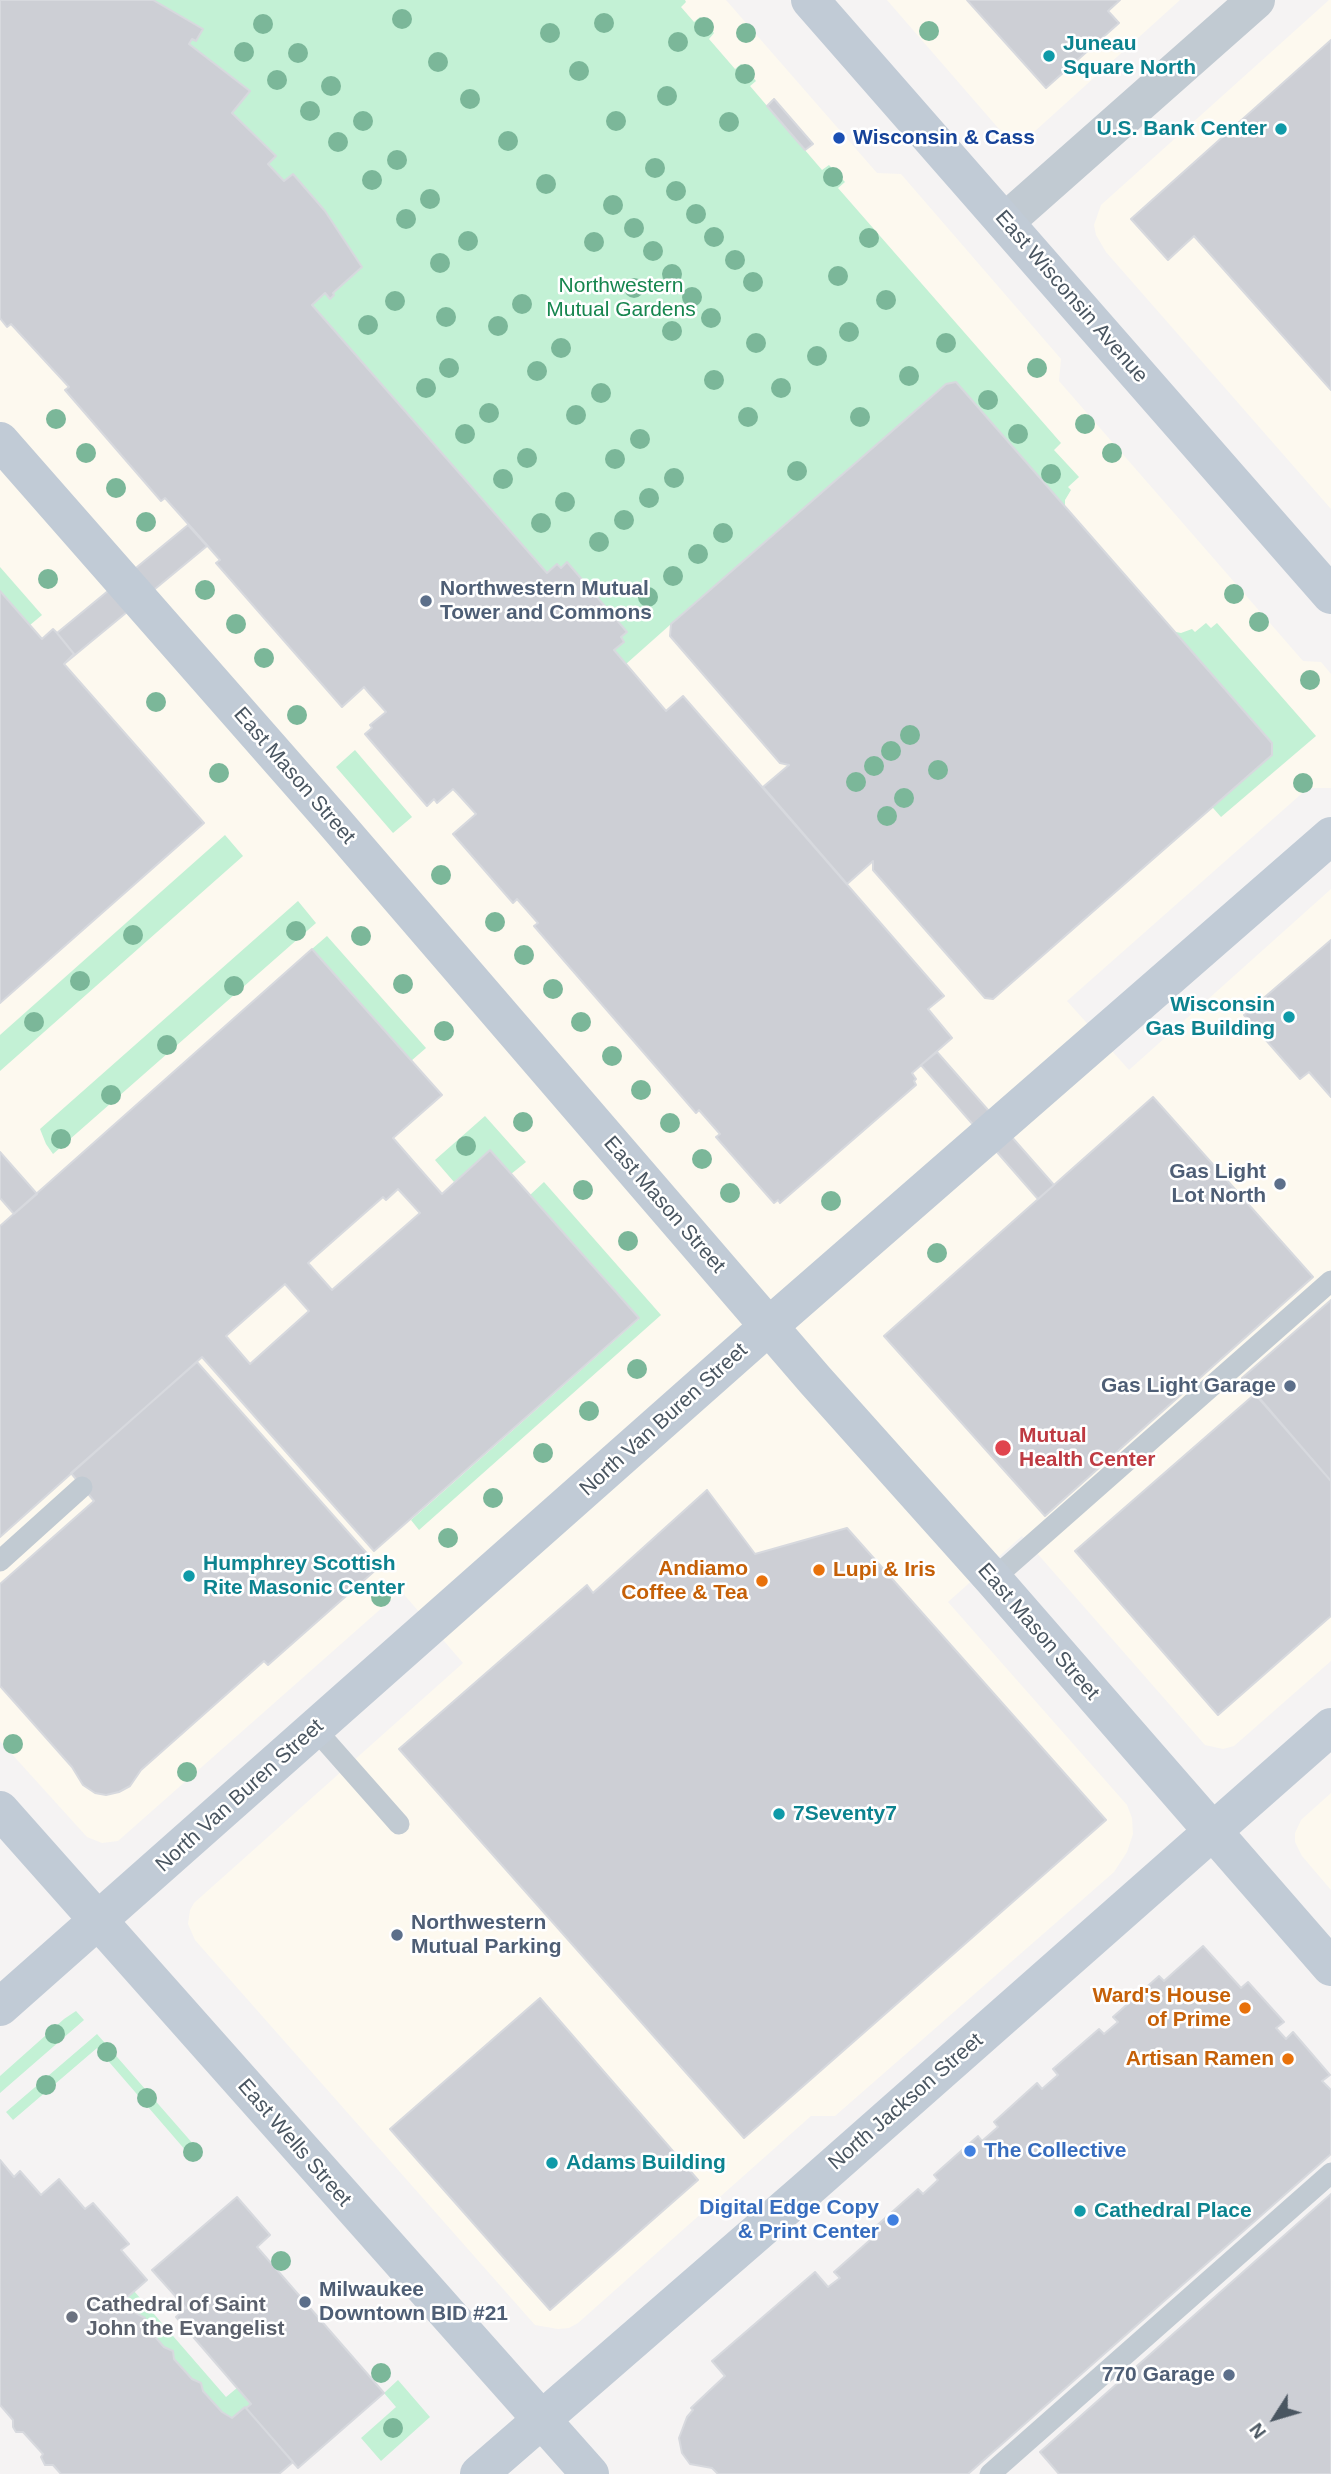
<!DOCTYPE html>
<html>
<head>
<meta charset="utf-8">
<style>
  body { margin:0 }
  #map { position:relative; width:1331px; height:2474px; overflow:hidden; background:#f5f3f3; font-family:Arial,sans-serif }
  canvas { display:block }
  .north { position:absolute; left:1240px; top:2383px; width:70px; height:70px; -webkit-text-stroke:5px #fff; paint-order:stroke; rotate:233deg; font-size:19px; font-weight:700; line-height:28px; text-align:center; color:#4a5661 }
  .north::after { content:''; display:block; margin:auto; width:24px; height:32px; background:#4a5661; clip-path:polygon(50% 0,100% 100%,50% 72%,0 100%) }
</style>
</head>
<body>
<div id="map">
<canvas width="1331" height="2474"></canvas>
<div class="north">N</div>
</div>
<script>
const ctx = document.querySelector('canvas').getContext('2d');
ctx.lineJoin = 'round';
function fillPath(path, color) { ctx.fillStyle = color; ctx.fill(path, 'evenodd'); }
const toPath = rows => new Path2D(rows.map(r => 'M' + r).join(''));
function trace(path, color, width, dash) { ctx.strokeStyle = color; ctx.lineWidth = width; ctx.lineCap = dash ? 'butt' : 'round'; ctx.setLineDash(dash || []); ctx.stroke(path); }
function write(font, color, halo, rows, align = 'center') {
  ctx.font = font + ' Arial,sans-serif'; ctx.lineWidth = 5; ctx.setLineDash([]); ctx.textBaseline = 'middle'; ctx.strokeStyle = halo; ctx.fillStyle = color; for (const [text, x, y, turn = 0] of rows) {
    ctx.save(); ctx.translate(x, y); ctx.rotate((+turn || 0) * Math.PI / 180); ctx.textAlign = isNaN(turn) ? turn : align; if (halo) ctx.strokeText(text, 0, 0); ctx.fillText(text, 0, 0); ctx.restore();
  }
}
const commercial = toPath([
  [0,0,726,0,877,173,901,174,1061,359,1059,381,1303,661,1321,662,1331,674,1331,788,1308,788,1067,1001,1129,1070,1331,889,1331,1661,1234,1746,1223,1749,1205,1745,1022,1536,948,1602,1127,1805,1132,1818,1133,1834,1127,1852,1114,1872,835,2116,811,2116,578,2323,569,2328,558,2329,535,2325,195,1940,188,1924,190,1910,194,1903,463,1663,401,1591,118,1841,102,1843,87,1837,0,1741],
  [887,0,1180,0,1034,132,1013,136,999,129],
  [1329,0,1331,0,1331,509,1106,252,1096,235,1094,225,1101,205],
  [1331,1793,1331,1890,1302,1856,1295,1842,1295,1833,1301,1820]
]);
const green = toPath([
  [153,0,685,0,686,2,681,7,694,22,700,17,714,33,709,39,735,69,741,64,756,81,750,86,822,170,829,165,845,182,838,188,1061,443,1054,450,1079,477,1068,487,1071,490,1065,500,1065,511,671,624,626,664,614,650,624,641,558,564,547,573,312,305,325,293,330,299,334,295,333,293,362,267,325,211,293,174,284,181,268,164,276,156,232,113,250,91,189,44,192,39,196,41,202,29],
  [0,567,42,615,30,625,0,591],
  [1206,623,1211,628,1217,623,1316,736,1221,817,1206,800,1171,631,1181,633,1192,629,1195,632],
  [355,750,412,817,393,833,336,767],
  [225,835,243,856,0,1071,0,1035],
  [298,901,316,923,53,1154,46,1144,40,1129],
  [327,936,426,1048,411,1061,312,949],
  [485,1116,526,1162,511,1174,490,1151,454,1182,435,1160],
  [544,1182,661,1315,419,1530,411,1520,639,1319,530,1195],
  [76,2011,84,2020,0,2093,0,2076,64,2019],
  [97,2034,201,2153,193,2159,97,2048,13,2120,6,2112],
  [134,2291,226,2397,237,2388,251,2404,246,2408,245,2407,232,2418,222,2412,203,2391,201,2383,192,2379,174,2359,173,2351,164,2347,145,2325,145,2318,134,2312,123,2301],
  [398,2380,430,2417,381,2461,361,2438,396,2407,384,2393]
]);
const building = toPath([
  [0,0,153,0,203,29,196,41,192,39,189,44,250,91,232,113,276,156,268,164,284,181,293,174,325,211,362,267,333,293,334,295,330,299,325,293,312,305,547,573,557,564,561,568,567,562,627,632,621,637,624,642,614,650,626,664,666,711,683,696,944,996,928,1009,952,1038,912,1073,916,1079,914,1081,916,1085,780,1203,778,1200,774,1203,716,1137,720,1134,699,1110,696,1113,534,926,538,923,517,899,513,903,453,834,476,814,457,793,453,789,437,803,434,799,427,806,365,734,372,728,370,725,386,712,369,693,364,687,342,707,216,563,220,560,198,535,165,498,161,501,65,390,69,387,11,324,7,327,0,318,0,0],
  [967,0,1120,0,1108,11,1119,23,1046,88,967,0],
  [1331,40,1331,390,1194,236,1168,260,1131,219,1331,40],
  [774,99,813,144,805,150,767,106,774,99],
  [956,382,1272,743,1272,755,993,999,985,998,873,870,873,861,847,884,763,787,789,765,780,763,670,636,671,624,946,384,956,382],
  [188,525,207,546,64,664,74,654,57,633,188,525],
  [0,591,42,639,53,629,57,633,74,654,64,664,204,823,0,1003,0,591],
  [1331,940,1331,1097,1309,1072,1300,1079,1244,1015,1331,940],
  [312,949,442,1095,393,1138,413,1161,442,1194,490,1150,639,1318,374,1551,202,1357,0,1537,0,1226,312,949],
  [398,1189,420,1213,332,1290,308,1263,383,1197,386,1200,398,1189],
  [285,1284,309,1311,250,1364,226,1336,285,1284],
  [937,1052,1054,1185,1038,1199,921,1065,937,1052],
  [1153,1097,1313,1277,1045,1516,884,1336,1153,1097],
  [0,1152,37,1194,14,1214,0,1198,0,1152],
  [1331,1300,1331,1481,1242,1378,1331,1300],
  [197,1362,379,1567,268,1665,264,1661,141,1770,130,1786,119,1792,106,1795,95,1793,83,1785,72,1767,0,1686,0,1584,94,1501,71,1473,197,1362],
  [1255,1394,1331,1481,1331,1616,1218,1715,1075,1551,1255,1394],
  [707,1490,755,1554,847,1528,1106,1820,744,2138,399,1749,587,1585,593,1593,707,1490],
  [1203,1946,1241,1988,1248,1982,1284,2022,1276,2028,1286,2039,1293,2032,1330,2075,1322,2081,1331,2090,1331,2154,968,2474,718,2474,712,2468,690,2464,682,2453,679,2438,687,2417,693,2410,691,2408,725,2376,712,2361,815,2272,828,2287,840,2278,834,2272,878,2233,874,2228,918,2189,923,2194,938,2180,934,2175,978,2136,982,2141,998,2127,994,2122,1037,2083,1042,2089,1058,2075,1053,2069,1099,2029,1104,2034,1118,2022,1113,2017,1159,1976,1164,1981,1203,1946],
  [540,1998,698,2180,550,2310,390,2129,540,1998],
  [0,2160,14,2177,20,2171,41,2195,59,2179,85,2209,93,2203,129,2244,121,2250,147,2280,123,2301,134,2312,145,2318,145,2325,164,2347,173,2351,174,2359,192,2379,201,2383,203,2391,222,2412,232,2418,245,2407,293,2462,279,2474,61,2474,53,2465,45,2465,41,2457,43,2454,23,2432,16,2432,13,2427,13,2420,0,2405,0,2160],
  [1331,2194,1331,2474,1059,2474,1040,2452,1331,2194],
  [237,2197,270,2235,257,2247,384,2393,298,2468,246,2408,251,2404,176,2317,186,2308,152,2270,237,2197]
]);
const lane = toPath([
  [0,1561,82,1487],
  [993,1579,1331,1281],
  [315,1729,399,1824],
  [990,2474,1331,2173]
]);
const street = toPath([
  [1005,222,1256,0]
]);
const secondary = toPath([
  [810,0,1331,595],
  [0,441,332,819,815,1380,993,1579,1331,1967],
  [0,1810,590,2474],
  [0,2007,769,1326,1331,836],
  [479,2474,805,2191,1331,1727]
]);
const trees = [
  [402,19],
  [604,23],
  [263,24],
  [704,27],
  [929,31],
  [550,33],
  [746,33],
  [678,42],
  [244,52],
  [298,53],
  [438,62],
  [579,71],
  [745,74],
  [277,80],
  [331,86],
  [667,96],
  [470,99],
  [310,111],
  [363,121],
  [616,121],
  [729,122],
  [508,141],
  [338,142],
  [397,160],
  [655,168],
  [833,177],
  [372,180],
  [546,184],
  [676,191],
  [430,199],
  [613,205],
  [696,214],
  [406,219],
  [634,228],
  [714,237],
  [869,238],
  [468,241],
  [594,242],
  [653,251],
  [735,260],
  [440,263],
  [672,274],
  [838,276],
  [753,282],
  [634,288],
  [692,297],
  [886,300],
  [395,301],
  [522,304],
  [446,317],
  [711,318],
  [368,325],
  [498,326],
  [672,331],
  [849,332],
  [756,343],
  [946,343],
  [561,348],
  [817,356],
  [449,368],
  [1037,368],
  [537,371],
  [909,376],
  [714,380],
  [426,388],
  [781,388],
  [601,393],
  [988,400],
  [489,413],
  [576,415],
  [748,417],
  [860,417],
  [56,419],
  [1085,424],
  [465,434],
  [1018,434],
  [640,439],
  [86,453],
  [1112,453],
  [527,458],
  [615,459],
  [797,471],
  [1051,474],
  [674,478],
  [503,479],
  [116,488],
  [649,498],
  [565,502],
  [624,520],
  [146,522],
  [541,523],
  [723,533],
  [599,542],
  [698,554],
  [673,576],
  [48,579],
  [205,590],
  [1234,594],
  [648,597],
  [1259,622],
  [236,624],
  [264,658],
  [1310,680],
  [156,702],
  [297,715],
  [910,735],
  [891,751],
  [874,766],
  [938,770],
  [219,773],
  [856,782],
  [1303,783],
  [904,798],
  [887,816],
  [441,875],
  [495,922],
  [296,931],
  [133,935],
  [361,936],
  [524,955],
  [80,981],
  [403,984],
  [234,986],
  [553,989],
  [34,1022],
  [581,1022],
  [444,1031],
  [167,1045],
  [612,1056],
  [641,1090],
  [111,1095],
  [523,1122],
  [670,1123],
  [61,1139],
  [466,1146],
  [702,1159],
  [583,1190],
  [730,1193],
  [831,1201],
  [628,1241],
  [937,1253],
  [637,1369],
  [589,1411],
  [543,1453],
  [493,1498],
  [448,1538],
  [381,1597],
  [13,1744],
  [187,1772],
  [55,2034],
  [107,2052],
  [46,2085],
  [147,2098],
  [193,2152],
  [281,2261],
  [381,2373],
  [393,2428]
];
const markers = [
  [1049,56,7,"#0f9aa8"],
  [1281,129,7,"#0f9aa8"],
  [839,138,7,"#1a4fb4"],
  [426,601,7,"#5c6f8a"],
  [1289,1017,7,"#0f9aa8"],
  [1280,1184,7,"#5c6f8a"],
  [1290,1386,7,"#5c6f8a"],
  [1003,1448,9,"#e0444e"],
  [819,1570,7,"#e8710a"],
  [189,1576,7,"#0f9aa8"],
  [762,1581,7,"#e8710a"],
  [779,1814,7,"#0f9aa8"],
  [397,1935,7,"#5c6f8a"],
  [1245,2008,7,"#e8710a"],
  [1288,2059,7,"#e8710a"],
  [970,2151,7,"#3f7fe0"],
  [552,2163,7,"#0f9aa8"],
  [1080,2211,7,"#0f9aa8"],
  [893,2220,7,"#3f7fe0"],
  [305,2302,7,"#5c6f8a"],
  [72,2317,7,"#6b7280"],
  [1229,2375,7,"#5c6f8a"]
];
const cultureNames = [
  ["Juneau",1063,44],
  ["Square North",1063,68],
  ["U.S. Bank Center",1267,129,"right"],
  ["Wisconsin",1275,1005,"right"],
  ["Gas Building",1275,1029,"right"],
  ["Humphrey Scottish",203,1564],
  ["Rite Masonic Center",203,1588],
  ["7Seventy7",793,1814],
  ["Adams Building",566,2163],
  ["Cathedral Place",1094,2211]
];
const transitNames = [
  ["Wisconsin & Cass",853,138]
];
const parkNames = [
  ["Northwestern",621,286],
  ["Mutual Gardens",621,310]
];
const streetNames = [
  ["East Wisconsin Avenue",1071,297,49],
  ["East Mason Street",294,776,49],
  ["East Mason Street",664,1205,49],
  ["North Van Buren Street",664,1420,-42],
  ["East Mason Street",1038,1632,49],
  ["North Van Buren Street",240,1796,-42],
  ["North Jackson Street",906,2102,-41],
  ["East Wells Street",294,2143,49]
];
const serviceNames = [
  ["Northwestern Mutual",440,589],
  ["Tower and Commons",440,613],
  ["Gas Light",1266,1172,"right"],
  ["Lot North",1266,1196,"right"],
  ["Gas Light Garage",1276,1386,"right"],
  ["Northwestern",411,1923],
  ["Mutual Parking",411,1947],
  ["Milwaukee",319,2290],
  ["Downtown BID #21",319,2314],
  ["770 Garage",1215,2375,"right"]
];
const healthNames = [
  ["Mutual",1019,1436],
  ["Health Center",1019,1460]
];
const foodNames = [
  ["Andiamo",748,1569],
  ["Coffee & Tea",748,1593],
  ["Lupi & Iris",833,1570,"left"],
  ["Ward's House",1231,1996],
  ["of Prime",1231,2020],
  ["Artisan Ramen",1274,2059]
];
const shopNames = [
  ["The Collective",984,2151],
  ["Digital Edge Copy",879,2208,"right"],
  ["& Print Center",879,2232,"right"]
];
const worshipNames = [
  ["Cathedral of Saint",86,2305],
  ["John the Evangelist",86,2329]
];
fillPath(commercial, '#fdf9ef');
fillPath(green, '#c3f1d5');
fillPath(building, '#cdcfd5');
trace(building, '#d7d9de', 2);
trace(lane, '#c1cad2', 21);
trace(street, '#c1cad2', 38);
trace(secondary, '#c1cbd6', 38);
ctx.fillStyle = '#7bb799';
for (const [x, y] of trees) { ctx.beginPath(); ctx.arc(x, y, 10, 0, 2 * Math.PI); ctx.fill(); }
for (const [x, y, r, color] of markers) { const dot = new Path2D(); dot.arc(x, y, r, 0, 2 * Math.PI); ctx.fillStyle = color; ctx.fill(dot); trace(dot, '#fff', 2.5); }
write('bold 21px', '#0d838f', '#fff', cultureNames, 'left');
write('bold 21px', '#164399', '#fff', transitNames, 'left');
write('21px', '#17864f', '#fff', parkNames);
write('21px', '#4a5661', '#fff', streetNames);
write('bold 21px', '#4e5e75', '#fff', serviceNames, 'left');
write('bold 21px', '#be3a42', '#fff', healthNames, 'left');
write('bold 21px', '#c56008', '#fff', foodNames, 'right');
write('bold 21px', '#366cbe', '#fff', shopNames, 'left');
write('bold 21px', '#5b616d', '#fff', worshipNames, 'left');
</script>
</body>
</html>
